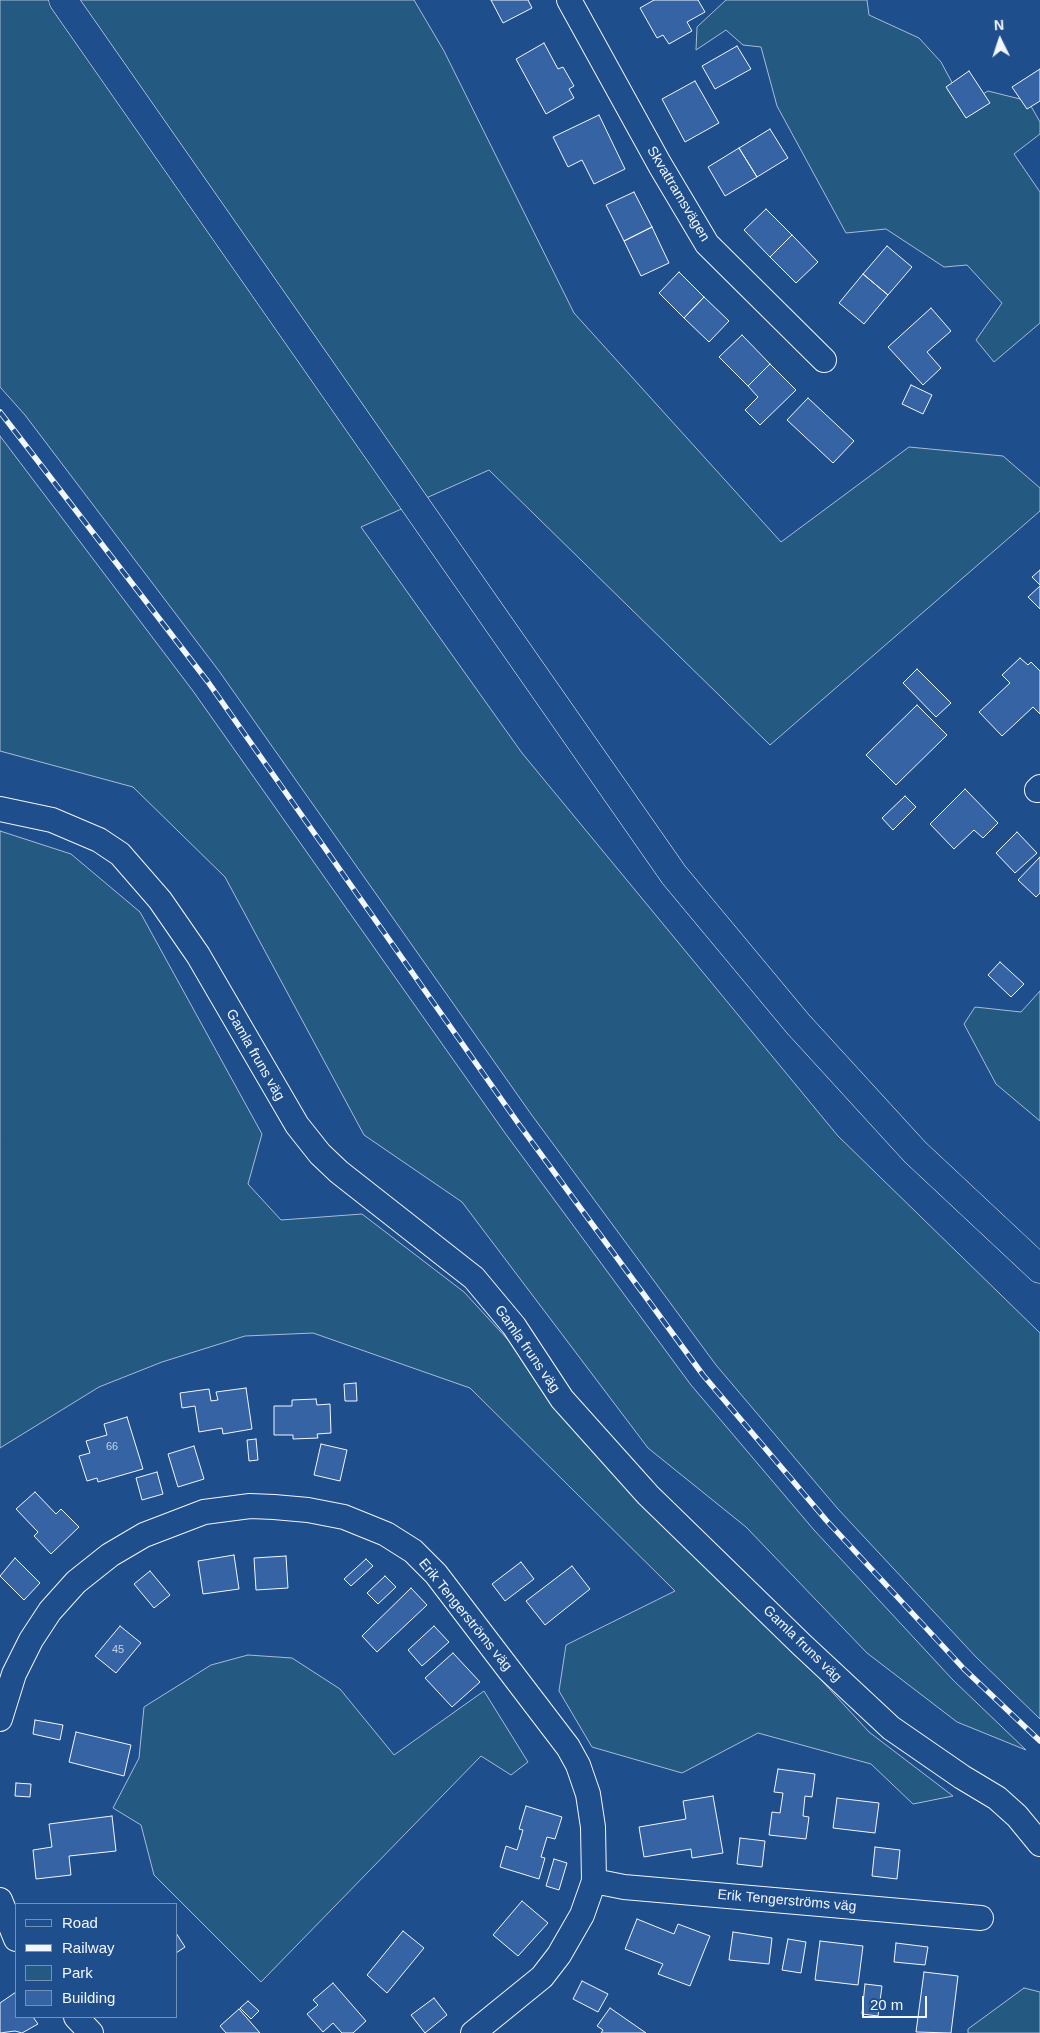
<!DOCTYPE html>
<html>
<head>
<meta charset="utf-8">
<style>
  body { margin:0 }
  #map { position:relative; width:1040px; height:2033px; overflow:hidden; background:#1f4e8c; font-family:Helvetica,sans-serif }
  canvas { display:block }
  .legend { position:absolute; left:15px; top:1903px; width:162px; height:115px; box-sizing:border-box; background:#1f4e8c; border:1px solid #7391ba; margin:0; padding:6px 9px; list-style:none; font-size:15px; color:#f2f6ff }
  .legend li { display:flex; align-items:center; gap:10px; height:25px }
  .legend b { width:25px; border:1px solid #7391ba }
  .north { position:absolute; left:975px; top:15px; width:50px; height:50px; -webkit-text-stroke:4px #1f4e8c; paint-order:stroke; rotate:356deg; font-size:14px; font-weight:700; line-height:20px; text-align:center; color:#f2f6ff }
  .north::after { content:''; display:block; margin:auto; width:18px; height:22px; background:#f2f6ff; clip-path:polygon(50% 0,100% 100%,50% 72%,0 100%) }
  .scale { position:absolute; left:862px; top:1996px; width:65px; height:22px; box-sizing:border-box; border:2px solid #f2f6ff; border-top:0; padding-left:6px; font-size:15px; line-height:18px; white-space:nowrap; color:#f2f6ff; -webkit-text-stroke:4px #1f4e8c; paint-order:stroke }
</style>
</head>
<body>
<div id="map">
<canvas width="1040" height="2033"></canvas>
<ul class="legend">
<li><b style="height:6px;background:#1f4e8c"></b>Road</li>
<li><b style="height:6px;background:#f2f6ff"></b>Railway</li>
<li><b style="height:14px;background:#245a82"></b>Park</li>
<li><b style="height:14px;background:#3563a3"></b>Building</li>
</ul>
<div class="north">N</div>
<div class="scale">20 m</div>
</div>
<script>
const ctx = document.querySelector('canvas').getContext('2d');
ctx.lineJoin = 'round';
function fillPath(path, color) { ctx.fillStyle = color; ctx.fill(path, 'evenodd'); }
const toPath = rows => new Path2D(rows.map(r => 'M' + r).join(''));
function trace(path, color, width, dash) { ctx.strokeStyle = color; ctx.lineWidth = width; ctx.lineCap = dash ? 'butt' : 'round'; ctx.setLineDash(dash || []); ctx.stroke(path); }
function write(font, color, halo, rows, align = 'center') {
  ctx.font = font + ' Helvetica,sans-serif'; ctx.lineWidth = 4; ctx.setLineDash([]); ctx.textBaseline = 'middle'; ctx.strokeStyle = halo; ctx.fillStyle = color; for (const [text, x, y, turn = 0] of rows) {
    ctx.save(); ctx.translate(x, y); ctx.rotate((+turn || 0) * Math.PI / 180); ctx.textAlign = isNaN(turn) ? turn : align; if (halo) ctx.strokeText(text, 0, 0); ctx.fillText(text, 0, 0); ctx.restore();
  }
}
const green = toPath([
  [0,0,414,0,444,51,574,313,781,542,909,447,1003,456,1040,488,1040,511,770,745,489,470,361,527,522,753,838,1136,1040,1333,1040,1719,976,1657,838,1509,716,1365,531,1114,219,671,25,415,0,387,0,0],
  [726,0,867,0,869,15,919,38,941,62,964,105,988,91,1028,101,1040,122,1040,134,1014,154,1040,192,1040,323,994,362,976,340,1002,303,967,265,944,267,886,229,846,233,777,106,761,47,743,45,726,30,696,50,697,27,726,0],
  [0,436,193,691,505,1133,691,1385,814,1530,953,1680,1026,1750,957,1722,867,1653,746,1527,648,1448,462,1202,364,1135,225,877,133,787,0,751,0,436],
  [0,831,71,854,140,912,262,1134,248,1184,281,1220,362,1214,464,1292,869,1732,953,1796,913,1804,871,1764,758,1733,682,1773,592,1747,559,1691,566,1645,675,1591,470,1388,313,1333,245,1336,162,1362,99,1387,0,1448,0,831],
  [1040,991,1040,1121,996,1084,964,1024,975,1007,1021,1012,1040,991],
  [248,1655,292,1658,340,1689,394,1755,484,1691,528,1762,511,1775,481,1756,261,1982,154,1875,141,1825,113,1808,139,1758,144,1707,211,1665,248,1655],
  [1024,1988,1040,1992,1040,2033,968,2033,968,2029,1024,1988]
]);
const building = toPath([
  [491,0,528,0,532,8,503,23,491,0],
  [654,0,698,0,705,12,687,22,692,31,669,44,663,35,657,38,640,8,654,0],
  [544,43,558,69,563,67,574,86,569,89,574,98,546,114,516,59,544,43],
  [737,46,751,69,715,89,702,66,737,46],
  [1040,69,1040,101,1027,109,1012,87,1040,69],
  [969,71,990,103,966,118,946,87,969,71],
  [695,81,719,123,685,142,662,99,695,81],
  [599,115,625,169,594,184,582,160,568,167,553,137,599,115],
  [770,129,788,158,757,177,739,148,770,129],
  [739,148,757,177,725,196,708,167,739,148],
  [634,192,652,227,624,241,606,205,634,192],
  [766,209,792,235,770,257,744,230,766,209],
  [652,227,669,263,641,276,624,241,652,227],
  [792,235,818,262,796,283,770,257,792,235],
  [887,246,912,267,888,295,863,274,887,246],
  [679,272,704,297,684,318,659,293,679,272],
  [863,274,888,295,864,324,839,303,863,274],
  [704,297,729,321,709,342,684,318,704,297],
  [931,308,951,331,927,352,941,368,923,385,888,347,931,308],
  [742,335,770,364,748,386,719,357,742,335],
  [770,364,796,390,760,425,745,410,758,397,748,386,770,364],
  [911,385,932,395,923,414,902,404,911,385],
  [808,398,854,441,833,463,787,420,808,398],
  [1040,570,1040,585,1032,577,1040,570],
  [1040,586,1040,609,1028,597,1040,586],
  [1020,658,1028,665,1031,662,1040,671,1040,714,1033,707,1002,736,979,712,1010,683,1002,675,1020,658],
  [917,669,951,703,936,717,903,683,917,669],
  [917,705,947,735,896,785,866,755,917,705],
  [965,789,998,823,983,838,974,830,954,849,930,824,965,789],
  [905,796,916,807,893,830,882,818,905,796],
  [1017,832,1037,853,1015,873,996,853,1017,832],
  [1040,857,1040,893,1036,897,1018,880,1040,857],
  [1000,962,1024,984,1011,997,988,975,1000,962],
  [356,1383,357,1401,345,1401,344,1384,356,1383],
  [246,1388,252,1429,223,1434,222,1428,199,1432,195,1406,182,1408,180,1393,209,1389,211,1401,218,1400,216,1392,246,1388],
  [316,1399,317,1405,330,1404,331,1433,317,1434,318,1438,293,1439,293,1435,274,1435,274,1406,292,1406,292,1400,316,1399],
  [127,1417,143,1469,98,1482,97,1478,87,1481,79,1456,90,1453,86,1441,107,1435,104,1424,127,1417],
  [256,1439,258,1460,249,1461,247,1440,256,1439],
  [321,1444,347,1450,340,1481,314,1475,321,1444],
  [194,1446,204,1479,178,1487,168,1454,194,1446],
  [157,1472,163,1494,142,1500,136,1478,157,1472],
  [35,1492,56,1514,61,1509,79,1527,51,1554,34,1536,38,1532,16,1509,35,1492],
  [234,1555,239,1589,203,1594,198,1561,234,1555],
  [286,1556,288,1588,256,1590,254,1558,286,1556],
  [15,1558,40,1583,24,1600,0,1576,15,1558],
  [366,1559,373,1566,351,1586,344,1579,366,1559],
  [521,1562,534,1579,505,1601,492,1584,521,1562],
  [572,1566,590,1589,545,1625,526,1601,572,1566],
  [150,1571,170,1595,154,1608,134,1584,150,1571],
  [385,1576,396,1587,378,1604,367,1593,385,1576],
  [411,1588,427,1605,377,1652,362,1636,411,1588],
  [120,1626,141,1643,116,1673,95,1656,120,1626],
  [434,1626,449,1642,422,1666,408,1650,434,1626],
  [453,1653,480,1682,452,1707,425,1678,453,1653],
  [35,1720,63,1725,60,1740,33,1734,35,1720],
  [76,1732,131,1745,124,1776,69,1762,76,1732],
  [778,1769,815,1774,812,1797,805,1796,803,1816,809,1817,806,1839,769,1835,772,1812,780,1813,783,1793,774,1792,778,1769],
  [16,1783,31,1784,30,1797,15,1796,16,1783],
  [713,1796,723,1853,692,1858,691,1849,644,1857,639,1827,686,1819,683,1801,713,1796],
  [837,1798,879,1803,875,1833,833,1828,837,1798],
  [526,1806,562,1817,555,1839,547,1837,541,1857,545,1858,539,1879,500,1867,506,1846,517,1850,523,1830,519,1829,526,1806],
  [112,1816,116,1851,69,1856,71,1875,36,1879,33,1850,52,1847,49,1824,112,1816],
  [740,1838,765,1841,762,1867,737,1864,740,1838],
  [875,1847,900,1850,897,1879,872,1876,875,1847],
  [554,1859,567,1863,559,1890,546,1886,554,1859],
  [522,1901,548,1923,518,1956,493,1935,522,1901],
  [637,1919,674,1934,678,1924,710,1936,690,1986,658,1974,663,1964,625,1949,637,1919],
  [403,1931,424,1948,387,1993,367,1975,403,1931],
  [733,1932,772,1938,769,1964,729,1960,733,1932],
  [176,1933,185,1947,176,1953,176,1933],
  [788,1939,806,1942,801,1973,782,1970,788,1939],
  [820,1941,863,1946,858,1985,815,1980,820,1941],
  [896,1943,928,1947,925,1965,894,1962,896,1943],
  [924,1972,958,1976,951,2033,916,2032,924,1972],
  [582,1981,608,1994,598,2012,573,1999,582,1981],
  [333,1983,366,2021,353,2033,342,2033,333,2023,323,2032,307,2014,318,2005,313,2000,333,1983],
  [865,1984,882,1986,878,2016,862,2014,865,1984],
  [16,1992,16,2017,33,2017,38,2024,22,2033,15,2031,0,2033,0,2003,16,1992],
  [434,1998,447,2015,425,2033,411,2015,434,1998],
  [248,2001,259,2011,251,2019,240,2008,248,2001],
  [610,2008,646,2033,601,2033,603,2030,597,2026,610,2008],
  [239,2009,260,2033,226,2033,220,2026,239,2009]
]);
const minor = toPath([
  [569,0,660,165,707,244,824,360],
  [1037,790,1040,787],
  [0,809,52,820,99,840,120,854,160,900,198,955,297,1125,320,1154,339,1172,474,1278,514,1326,562,1399,648,1495,801,1644,891,1728,962,1777,997,1798,1017,1816,1040,1844],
  [0,1719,14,1674,31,1640,50,1611,76,1582,110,1555,144,1535,204,1512,250,1506,274,1507,308,1510,344,1517,386,1534,413,1551,436,1574,568,1747,578,1765,588,1794,593,1827,594,1881,582,1915,559,1955,542,1977,473,2033],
  [594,1881,624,1887,981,1918],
  [0,1900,16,1939],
  [76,2017,91,2033]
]);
const major = toPath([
  [63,0,674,875,798,1024,915,1152,1040,1269]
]);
const rail = toPath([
  [0,412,208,682,518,1123,703,1375,826,1520,964,1669,1040,1741]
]);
const numberNames = [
  ["66",112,1447],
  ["45",118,1650]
];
const streetNames = [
  ["Skvattramsvägen",678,194,59],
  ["Gamla fruns väg",255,1055,60],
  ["Gamla fruns väg",527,1349,55],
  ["Erik Tengerströms väg",465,1615,51],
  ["Gamla fruns väg",802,1644,44],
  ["Erik Tengerströms väg",787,1901,5]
];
fillPath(green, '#245a82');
trace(green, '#a8bbd7', 1);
fillPath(building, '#3563a3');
trace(building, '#f2f6ff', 1);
trace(minor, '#f2f6ff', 26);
trace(major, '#f2f6ff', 29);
trace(minor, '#1f4e8c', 24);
trace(major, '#1f4e8c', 28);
trace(rail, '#f2f6ff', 5.5);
trace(rail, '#1f4e8c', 4, [11]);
write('11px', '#c3d1e8', null, numberNames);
write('14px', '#f2f6ff', '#1f4e8c', streetNames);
</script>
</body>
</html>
